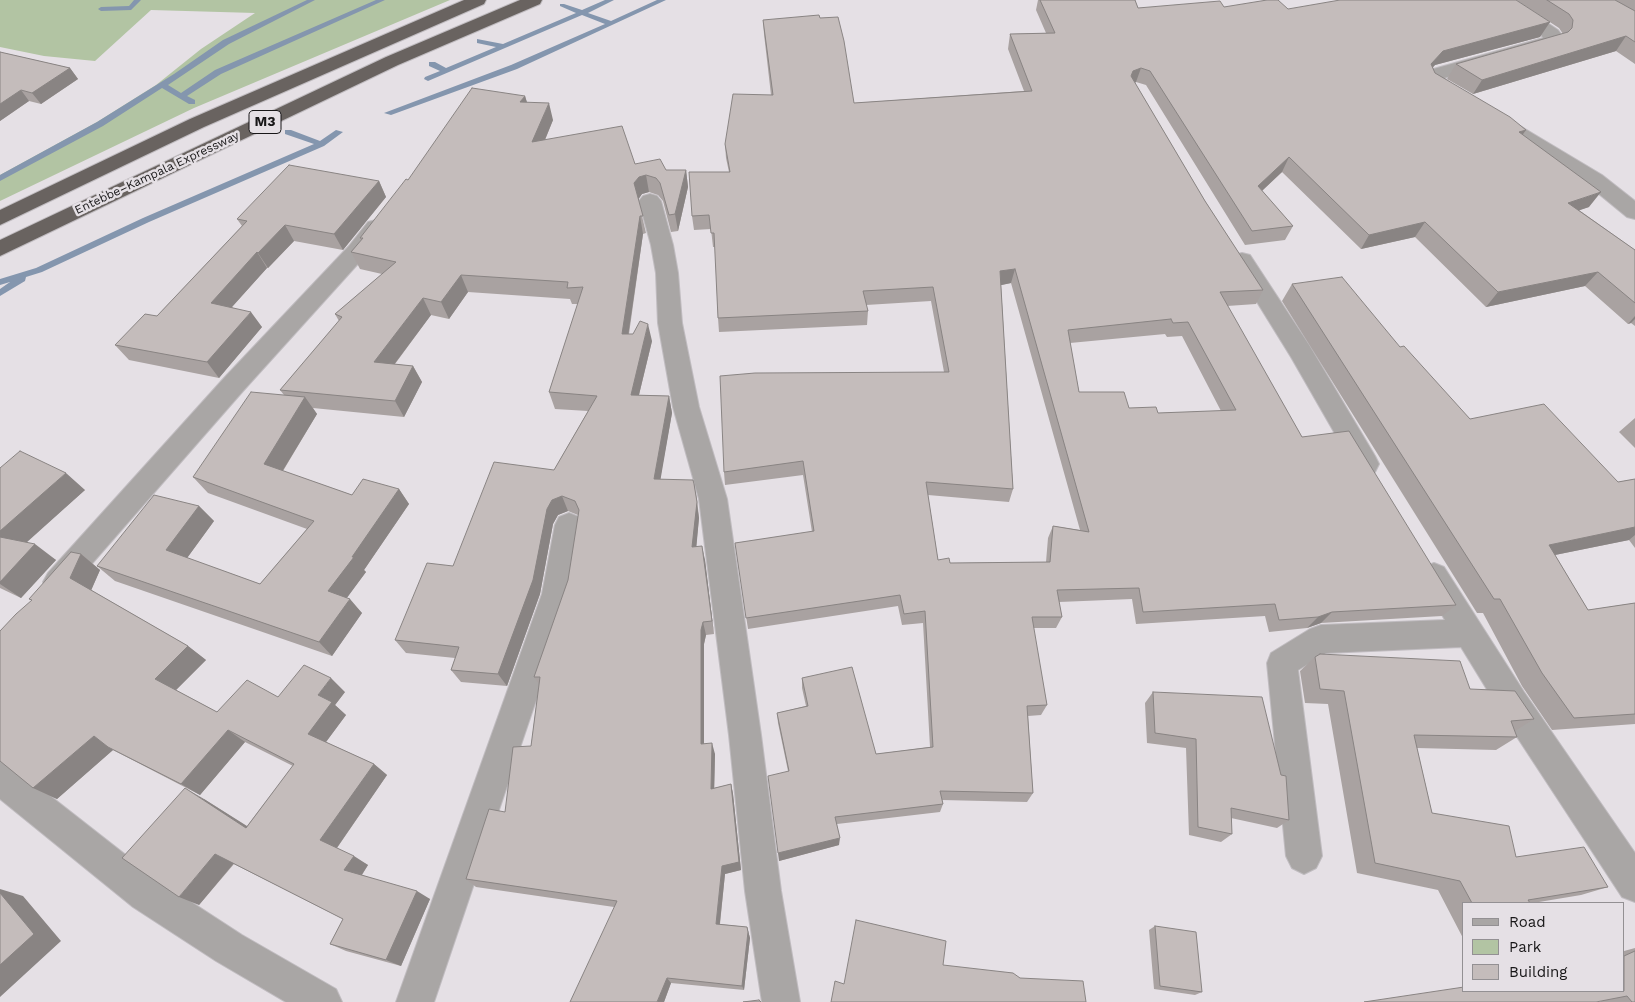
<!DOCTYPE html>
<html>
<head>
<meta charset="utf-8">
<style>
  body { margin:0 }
  #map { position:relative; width:1635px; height:1002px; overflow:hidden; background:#e5e0e5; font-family:"Work Sans",sans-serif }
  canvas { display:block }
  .legend { position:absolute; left:1462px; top:902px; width:162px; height:90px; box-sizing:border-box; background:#e5e0e5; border:1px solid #939093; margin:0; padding:6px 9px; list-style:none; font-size:15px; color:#181718 }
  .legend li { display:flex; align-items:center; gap:10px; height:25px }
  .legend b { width:25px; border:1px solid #939093 }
</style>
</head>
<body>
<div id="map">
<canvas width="1635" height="1002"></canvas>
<ul class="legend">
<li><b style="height:6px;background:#a9a6a5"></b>Road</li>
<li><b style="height:14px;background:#b2c4a3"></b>Park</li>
<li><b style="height:14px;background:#c4bcbb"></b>Building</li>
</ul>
</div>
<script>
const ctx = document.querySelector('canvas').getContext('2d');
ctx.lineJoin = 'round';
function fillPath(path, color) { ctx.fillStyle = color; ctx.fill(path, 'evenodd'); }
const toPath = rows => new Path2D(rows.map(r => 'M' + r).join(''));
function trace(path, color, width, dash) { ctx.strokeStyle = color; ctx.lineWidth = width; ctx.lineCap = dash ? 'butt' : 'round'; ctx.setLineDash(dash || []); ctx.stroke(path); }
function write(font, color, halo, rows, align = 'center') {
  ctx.font = font + ' "Work Sans",sans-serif'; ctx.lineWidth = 5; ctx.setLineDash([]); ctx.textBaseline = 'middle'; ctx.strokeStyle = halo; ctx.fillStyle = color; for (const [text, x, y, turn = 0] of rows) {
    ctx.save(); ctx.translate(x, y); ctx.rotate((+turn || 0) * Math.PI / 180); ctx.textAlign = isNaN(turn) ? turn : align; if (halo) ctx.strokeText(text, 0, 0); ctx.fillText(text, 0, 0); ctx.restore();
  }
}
const green = toPath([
  [0,0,450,0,194,108,0,201,0,175,97,122,156,85,201,49,255,13,151,10,95,61,44,56,0,47]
]);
const stream = toPath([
  [134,0,141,0,131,10,101,11,98,9,101,7,129,6,134,0],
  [307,0,315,0,229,44,168,85,181,93,215,70,376,0,385,0,221,74,187,96,195,100,195,104,189,104,162,88,103,126,0,181,0,175,97,122,174,74,223,40,307,0],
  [605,0,614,0,588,13,611,21,657,0,666,0,517,69,391,115,384,113,511,65,605,24,582,15,428,81,424,79,425,77,440,71,429,66,429,62,435,62,446,68,496,47,477,43,477,39,503,44,576,13,560,6,560,4,564,4,582,10,605,0],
  [285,130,291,130,320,141,336,130,343,132,324,146,149,222,42,272,26,277,25,281,0,296,0,289,10,282,0,285,0,279,36,268,143,218,314,144,285,134,285,130]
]);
const minor = toPath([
  [1493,0,1513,0,1558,30,1561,34,1561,41,1558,45,1444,78,1468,98,1466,102,1459,104,1452,102,1428,86,1426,82,1425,78,1430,70,1543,38,1541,34,1495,4,1493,0],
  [1498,115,1505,117,1602,175,1635,201,1635,219,1627,217,1588,185,1491,125,1488,121,1491,117,1498,115],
  [650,194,657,196,661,201,673,245,678,273,682,323,699,407,727,499,761,735,781,891,800,1002,762,1002,745,891,729,735,699,499,673,407,658,323,656,273,651,245,639,201,643,196,650,194],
  [376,220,384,222,387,227,365,256,243,391,68,591,58,595,48,591,43,582,48,573,225,377,349,246,368,222,376,220],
  [1242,253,1250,255,1309,345,1375,456,1379,464,1375,472,1366,475,1357,472,1291,357,1231,260,1234,255,1242,253],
  [569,513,579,517,583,525,572,594,434,1002,396,1002,542,594,555,525,559,517,569,513],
  [1434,563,1444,567,1524,692,1635,853,1635,902,1622,897,1502,714,1461,647,1326,653,1298,670,1322,856,1316,868,1304,874,1292,868,1286,856,1267,663,1271,653,1310,629,1321,625,1445,620,1419,576,1424,567,1434,563],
  [0,761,12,766,159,881,242,935,336,989,342,1002,286,1002,216,961,133,907,0,799,0,761]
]);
const highway = toPath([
  [464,0,486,0,484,4,204,127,0,225,0,210,190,119,464,0],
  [520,0,542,0,540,4,398,65,0,256,0,240,386,57,520,0]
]);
const wall = toPath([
  [1038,0,1135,0,1138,8,1224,7,1288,9,1550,22,1540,37,1435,65,1433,67,1435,73,1526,130,1523,135,1589,207,1579,210,1635,250,1635,326,1631,323,1628,324,1585,286,1486,307,1415,237,1361,249,1282,172,1262,191,1293,226,1285,240,1245,245,1146,85,1136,82,1135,83,1205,201,1263,290,1256,304,1227,306,1302,437,1456,605,1442,616,1321,623,1307,628,1269,632,1265,616,1136,624,1132,599,1059,602,1062,617,1056,628,1033,628,1047,705,1041,715,1028,716,1033,793,1027,802,942,800,943,804,940,812,837,824,839,845,779,861,788,771,778,723,777,713,806,706,802,688,802,678,876,754,930,747,923,623,902,625,898,606,748,629,735,543,812,532,803,475,725,485,724,472,944,372,931,301,866,305,868,311,867,325,719,332,718,318,715,247,713,247,711,229,694,230,692,216,729,172,726,158,725,144,771,95,764,34,763,20,854,103,1024,91,1008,49,1010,34,1046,33,1036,10],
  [1011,283,1080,530,1053,526,1048,538,1046,562,950,563,938,560,928,495,1009,502,1013,489,1001,285],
  [1165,334,1167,337,1182,336,1221,411,1158,413,1129,408,1079,392,1070,343],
  [1516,0,1635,0,1635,64,1616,51,1473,94,1447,79,1456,64,1563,34,1559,28],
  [0,52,70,68,78,79,41,104,29,101,0,121],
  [525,96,527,102,553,120,545,140,635,164,666,170,686,170,688,187,678,231,671,232,663,201,658,195,649,192,642,194,638,199,646,233,643,234,629,334,652,341,639,395,669,396,672,413,660,479,694,484,697,499,699,518,696,547,705,560,714,634,706,635,704,644,704,744,715,754,714,788,731,784,733,794,741,870,725,874,720,924,747,927,750,938,744,990,671,983,664,1002,614,907,476,887,466,879,505,812,531,746,539,684,534,677,568,580,578,515,568,511,558,515,553,524,540,594,507,686,461,682,451,670,455,658,406,653,395,640,453,566,554,470,588,411,555,409,549,392,578,304,572,304,570,299,468,292,449,319,431,315,395,364,413,366,422,382,404,417,313,408,317,414,283,471,352,495,399,489,409,504,364,570,366,572,346,598,362,613,332,656,115,581,97,566,199,506,214,521,187,558,260,584,307,529,208,493,193,477,284,395,280,390,339,321,335,314,382,274,360,269,351,252,361,241,360,238,408,180],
  [379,181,386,197,343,250,294,241,268,268,267,268,232,307,262,327,219,378,129,360,115,345,157,316,242,226,237,219],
  [1292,284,1400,347,1470,419,1618,482,1635,479,1635,548,1629,540,1555,555,1588,610,1635,603,1635,724,1552,730,1522,686,1483,613,1477,613,1282,301],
  [1635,418,1635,448,1619,432],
  [0,468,85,490,26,542,56,560,21,598,0,588],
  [81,554,100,570,91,590,188,646,206,660,176,690,217,712,278,697,345,692,335,705,346,715,326,742,374,764,387,775,337,848,368,865,362,875,430,899,401,966,346,951,330,944,343,919,234,864,199,905,204,799,247,826,293,766,245,742,200,795,113,750,57,799,33,788],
  [1315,657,1470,689,1534,719,1515,731,1517,737,1496,750,1417,748,1432,813,1516,857,1608,887,1581,895,1533,903,1464,903,1464,940,1438,890,1357,873,1328,704,1305,703,1300,671],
  [1153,692,1289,820,1277,828,1231,818,1232,834,1221,842,1189,835,1186,748,1147,743,1145,703],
  [1155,926,1202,992,1195,995,1154,989,1149,930],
  [1635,948,1635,1002,1599,1002,1624,991,1624,951]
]);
const shadedWall = toPath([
  [1550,22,1540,37,1435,65,1423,78,1431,64,1443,51],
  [1626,36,1616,51,1473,94,1482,80],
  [70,68,78,79,41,104,32,93],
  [1141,68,1136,82,1128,85,1133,71],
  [21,90,29,101,0,121,0,104],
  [525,96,530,113,520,102],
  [549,103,553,120,537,159,532,142],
  [1526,130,1515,145,1519,132],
  [1289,157,1282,172,1251,201,1258,186],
  [686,170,688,187,678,231,675,214],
  [646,175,649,192,642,194,638,200,634,183,639,177],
  [379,181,386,197,343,250,334,234],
  [1601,192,1589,207,1557,218,1568,203],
  [640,216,643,234,626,350,622,334],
  [1425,222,1415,237,1361,249,1369,235],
  [285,225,294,241,268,268,258,253],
  [257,252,267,268,222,318,211,303],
  [1015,269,1011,283,997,286,1000,271],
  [1598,272,1585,286,1486,307,1498,292],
  [461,275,468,292,449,319,441,302],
  [423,298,431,315,384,378,374,362],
  [251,312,262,327,219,378,207,362],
  [1635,316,1635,319,1631,323,1628,324],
  [648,324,652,341,635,411,631,395],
  [413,366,422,382,404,417,395,401],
  [669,396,672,413,658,494,654,479],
  [305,397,317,414,277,480,264,464],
  [66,473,85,490,16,552,0,540,0,531],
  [694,484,699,518,695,562,692,547],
  [399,489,409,504,364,570,366,572,341,606,328,591],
  [562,496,568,511,558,515,553,524,540,594,507,686,498,674,547,509,552,500],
  [199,506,214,521,182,565,166,550],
  [1635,527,1635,535,1629,540,1530,560,1549,545],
  [35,544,56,560,21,598,0,584,0,582],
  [702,546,705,560,714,634,712,621],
  [81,554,100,570,90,593,70,578],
  [350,599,362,613,332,656,319,642],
  [1332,612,1321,623,1307,628,1318,617],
  [703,622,706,635,704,644,704,755,701,744,701,630],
  [188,646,206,660,174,692,155,679],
  [331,678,345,692,335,705,346,715,323,746,308,734,318,695],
  [228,730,245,742,200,795,181,784],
  [94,736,113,750,57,799,33,788],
  [712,743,715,754,714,799,711,789],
  [374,764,387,775,336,849,320,840],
  [731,784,733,794,741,870,725,874,719,931,716,924],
  [185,788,204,799,264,837,246,828],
  [840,838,839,845,779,861,778,853],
  [215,854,234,863,199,905,179,897],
  [354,856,368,865,359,879,344,870],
  [0,889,23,896,61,941,0,997],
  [417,891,430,899,401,966,386,960],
  [747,927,750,938,744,990,742,986],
  [667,978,671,983,664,1002,657,1002]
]);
const building = toPath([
  [1040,0,1135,0,1138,8,1220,1,1224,7,1267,0,1278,0,1288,9,1340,0,1516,0,1550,22,1443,51,1431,64,1435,73,1510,117,1526,130,1519,132,1601,192,1568,203,1635,250,1635,303,1598,272,1498,292,1425,222,1369,235,1289,157,1258,186,1293,226,1252,231,1150,71,1141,68,1133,71,1131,76,1205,201,1263,290,1220,292,1302,437,1349,431,1456,605,1332,612,1318,617,1279,620,1275,604,1143,612,1139,588,1057,590,1062,617,1032,617,1047,705,1027,706,1033,793,940,791,943,804,835,817,840,838,778,853,768,776,789,771,777,713,808,706,802,678,852,667,876,754,933,747,925,611,904,614,900,595,746,618,735,543,814,531,803,461,724,472,720,376,755,373,949,372,933,287,863,291,868,311,718,318,714,233,711,233,709,215,692,216,689,172,730,172,725,144,733,94,773,95,763,20,819,15,820,18,838,17,844,41,854,103,1032,91,1010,34,1055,33,1040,0],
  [1015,269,1089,532,1053,526,1050,562,950,563,949,558,938,560,926,482,1013,489,1000,271,1015,269],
  [1171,319,1173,323,1188,322,1236,410,1158,413,1156,407,1129,408,1124,392,1079,392,1068,330,1171,319],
  [1547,0,1615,0,1635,11,1635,42,1626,36,1482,80,1456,64,1568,32,1572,28,1573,20,1569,14,1547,0],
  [0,52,70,68,32,93,21,90,0,104,0,52],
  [472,88,525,96,520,102,549,103,532,142,622,126,635,164,660,159,666,170,686,170,675,214,669,215,660,183,656,178,646,175,639,177,634,183,643,216,640,216,622,334,633,334,640,321,648,324,631,395,669,396,654,479,693,480,694,484,697,502,692,547,702,546,712,621,703,622,701,630,701,744,712,743,711,789,731,784,739,862,722,866,716,924,747,927,748,932,742,986,667,978,657,1002,570,1002,617,901,466,879,489,809,505,812,513,747,531,746,540,677,534,677,568,580,579,510,575,501,562,496,552,500,547,509,533,580,498,674,451,670,459,647,395,640,427,563,453,566,494,462,554,470,597,396,549,392,583,287,567,288,568,282,461,275,441,302,423,298,374,362,413,366,395,401,280,390,342,317,335,314,396,262,351,252,363,238,360,238,406,179,408,180,472,88],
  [289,165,379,181,334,234,285,225,258,253,257,252,211,303,251,312,207,362,115,345,145,314,157,316,247,221,237,219,289,165],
  [1342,277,1400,347,1404,346,1470,419,1544,404,1618,482,1635,479,1635,527,1549,545,1588,610,1635,603,1635,714,1574,718,1542,673,1500,599,1494,599,1292,284,1342,277],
  [251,392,305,397,264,464,352,495,363,479,399,489,352,557,354,557,328,591,350,599,319,642,97,566,154,495,199,506,166,550,260,584,314,521,193,477,251,392],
  [20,451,66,473,0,531,0,468,20,451],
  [0,537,35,544,0,582,0,537],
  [71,552,81,554,70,578,188,646,155,679,217,712,247,680,278,697,304,665,331,678,318,695,332,702,308,734,374,764,320,840,354,856,344,870,417,891,386,960,330,944,343,919,215,854,179,897,122,858,185,788,246,828,294,764,228,730,181,784,108,747,94,736,33,788,0,761,0,631,16,614,32,600,29,599,71,552],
  [1320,654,1460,661,1470,689,1515,691,1534,719,1511,721,1517,737,1414,735,1432,813,1509,826,1516,857,1584,847,1608,887,1528,900,1530,903,1472,903,1460,881,1375,863,1344,691,1320,689,1315,657,1320,654],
  [1153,692,1262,697,1281,775,1286,776,1289,820,1231,808,1232,834,1198,827,1196,739,1155,733,1153,692],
  [0,893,34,934,0,965,0,893],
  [856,920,946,941,943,965,1013,973,1020,978,1083,981,1086,1002,831,1002,835,981,844,984,856,920],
  [1155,926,1196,932,1202,992,1160,986,1155,926],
  [1635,951,1635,1002,1632,1002,1627,996,1596,1002,1364,1002,1464,987,1464,991,1624,991,1624,956,1635,951],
  [759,1000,761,1002,743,1002,759,1000]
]);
const farStreetnames = [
  ["Entebbe–Kampala Expressway",157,173,-25]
];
const shields = [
  [265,122,32]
];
const shieldNames = [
  ["M3",265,122]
];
fillPath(green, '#b2c4a3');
fillPath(stream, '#8496ae');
trace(minor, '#c0bcc0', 2);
trace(highway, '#c0bcc0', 2);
fillPath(minor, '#a9a6a5');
fillPath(highway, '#696360');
fillPath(wall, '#a9a2a1');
fillPath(shadedWall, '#898483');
fillPath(building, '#c4bcbb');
trace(building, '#898483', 1);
write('12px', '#181718', '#e5e0e5', farStreetnames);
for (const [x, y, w] of shields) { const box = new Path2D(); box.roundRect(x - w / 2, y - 11.5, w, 23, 4); ctx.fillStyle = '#e5e0e5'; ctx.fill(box); trace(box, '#181718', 1); }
write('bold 14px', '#181718', null, shieldNames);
</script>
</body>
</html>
